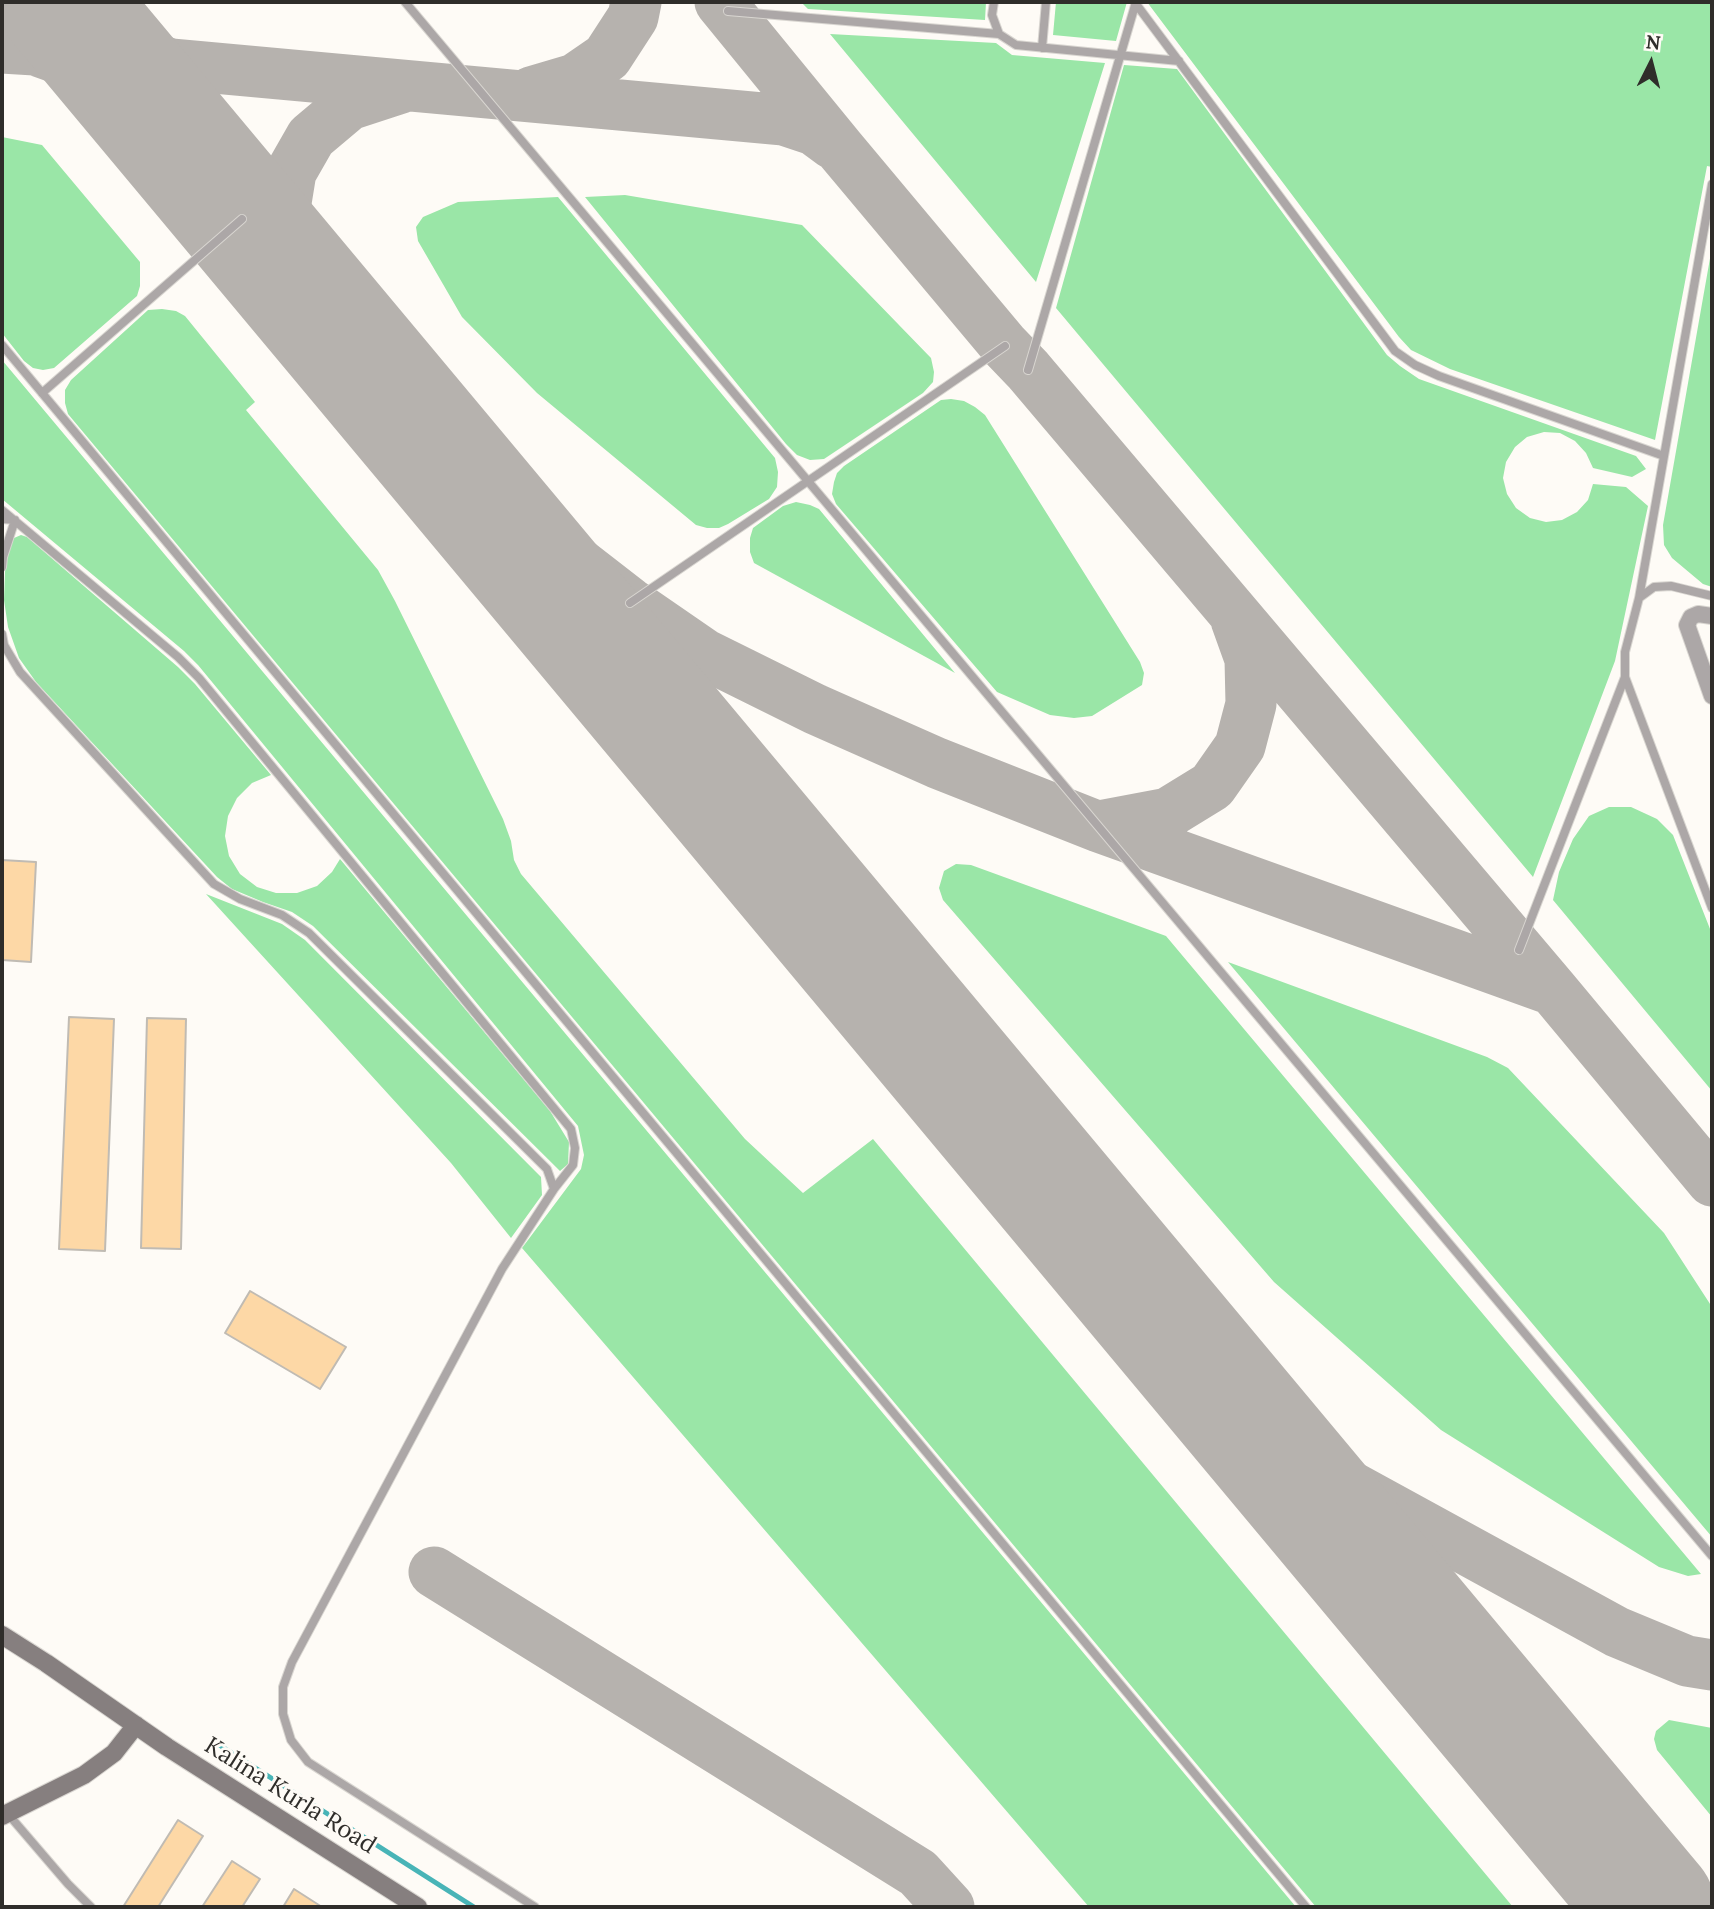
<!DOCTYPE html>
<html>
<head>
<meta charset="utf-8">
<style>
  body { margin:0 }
  #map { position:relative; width:1714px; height:1909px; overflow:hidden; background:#fefbf6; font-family:Lora,serif }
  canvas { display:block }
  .frame { position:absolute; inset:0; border:4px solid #2f2d2a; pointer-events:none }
  .north { position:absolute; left:1616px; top:28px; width:70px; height:70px; -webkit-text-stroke:5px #fefbf6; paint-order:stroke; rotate:6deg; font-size:19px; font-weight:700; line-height:28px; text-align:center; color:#2f2d2a }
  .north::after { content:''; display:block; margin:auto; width:24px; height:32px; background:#2f2d2a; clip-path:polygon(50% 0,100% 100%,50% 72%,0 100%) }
</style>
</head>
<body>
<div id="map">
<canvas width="1714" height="1909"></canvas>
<div class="frame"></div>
<div class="north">N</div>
</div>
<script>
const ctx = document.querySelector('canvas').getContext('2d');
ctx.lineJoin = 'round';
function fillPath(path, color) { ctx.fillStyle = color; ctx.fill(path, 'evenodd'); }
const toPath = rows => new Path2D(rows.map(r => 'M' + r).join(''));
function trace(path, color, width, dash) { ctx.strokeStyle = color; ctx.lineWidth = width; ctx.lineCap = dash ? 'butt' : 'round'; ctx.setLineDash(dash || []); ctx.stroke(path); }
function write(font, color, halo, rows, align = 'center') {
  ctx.font = font + ' Lora,serif'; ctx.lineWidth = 6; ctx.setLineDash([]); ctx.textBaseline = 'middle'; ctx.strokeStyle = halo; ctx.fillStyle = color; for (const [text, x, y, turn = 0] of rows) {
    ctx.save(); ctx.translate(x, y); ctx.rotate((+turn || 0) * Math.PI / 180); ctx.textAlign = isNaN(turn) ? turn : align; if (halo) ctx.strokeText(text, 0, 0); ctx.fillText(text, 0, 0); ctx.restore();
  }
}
const green = toPath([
  [801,2,986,2,985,20,808,9],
  [1056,2,1127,2,1116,41,1053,35],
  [1147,2,1712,2,1712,167,1707,166,1655,440,1450,369,1411,350,1399,337],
  [830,34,996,43,1012,55,1105,63,1036,282],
  [1124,65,1177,69,1387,355,1400,366,1419,379,1636,456,1646,469,1632,477,1593,468,1586,453,1575,441,1560,433,1544,432,1527,437,1515,447,1506,462,1503,478,1507,494,1516,508,1530,518,1546,522,1562,520,1577,512,1588,500,1593,484,1626,487,1648,506,1615,661,1533,877,1056,308],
  [2,137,42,145,140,262,140,286,137,296,54,368,43,370,33,368,24,361,2,333],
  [625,195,802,225,931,358,934,372,933,382,923,393,824,459,810,460,797,455,786,444,585,197],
  [558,197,775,458,778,472,777,487,769,499,728,524,719,528,707,528,696,525,537,393,462,317,418,241,416,227,423,217,458,202],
  [1712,247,1712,587,1703,584,1672,558,1664,545,1663,525],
  [162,309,176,311,185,316,255,402,246,410,378,570,395,601,503,819,511,841,514,860,521,874,745,1139,803,1193,873,1139,1513,1907,1316,1907,68,414,65,403,65,390,71,380,148,310],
  [2,360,1296,1907,1089,1907,522,1248,581,1169,584,1155,578,1126,198,665,184,651,2,499],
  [951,399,964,401,975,407,985,415,1140,662,1144,673,1142,685,1092,716,1074,718,1050,715,997,692,836,504,832,494,834,482,837,473,844,466,941,400],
  [796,502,810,505,819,509,955,673,754,563,750,552,750,538,753,528,783,506],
  [21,535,27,537,178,667,195,684,271,775,252,783,237,798,228,816,225,836,229,856,240,874,257,887,276,893,297,893,317,886,332,872,340,859,550,1111,569,1142,568,1164,560,1171,313,926,292,912,263,902,232,889,217,877,36,682,19,658,8,627,4,600,6,546,14,538],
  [1609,807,1631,807,1657,819,1673,835,1712,934,1712,1091,1553,900,1559,872,1573,839,1589,816],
  [956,864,971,865,1166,936,1701,1574,1688,1576,1659,1567,1441,1430,1274,1282,943,900,939,888,944,871],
  [206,894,282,924,305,940,541,1177,542,1195,511,1238,451,1163],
  [1228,962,1487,1057,1508,1068,1664,1233,1712,1307,1712,1537],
  [1669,1720,1712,1728,1712,1817,1657,1750,1654,1739,1656,1731]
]);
const stream = toPath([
  [213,1741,474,1907]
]);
const taxiway = toPath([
  [62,2,108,42,171,64,784,120,814,130,833,144],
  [720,2,840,149,1005,346,1028,370,1553,990,1712,1181],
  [2,48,35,50,88,69,149,107],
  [531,92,575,79,607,57,633,17,636,2],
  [294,281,284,215,291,172,311,137,349,105,401,88],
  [408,418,572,558,630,603,704,654,815,709,937,763,1099,827,1550,989],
  [1099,826,1168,813,1212,786,1240,746,1251,704,1250,659,1236,620],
  [1257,1435,1617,1632,1687,1661,1712,1665],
  [434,1572,918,1873,949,1907]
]);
const runway = toPath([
  [61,2,1652,1907]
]);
const building = toPath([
  [2,860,36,862,31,962,2,960,2,860],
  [69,1017,114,1019,105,1251,59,1249,69,1017],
  [147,1018,186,1019,181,1249,141,1248,147,1018],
  [250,1291,346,1347,320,1389,225,1333,250,1291],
  [178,1820,203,1836,158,1907,123,1907,178,1820],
  [232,1861,260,1879,242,1907,202,1907,232,1861],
  [294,1889,322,1907,283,1907,294,1889]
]);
const lane = toPath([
  [405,2,1712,1556],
  [994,2,992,15,999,34,1016,45,1179,61],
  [1136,4,1395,351,1415,365,1439,376,1664,456],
  [728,11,999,34],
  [1042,48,1046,2],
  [2,345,1306,1907],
  [1028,370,1136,2],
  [42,393,242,219],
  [2,510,178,657,199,678,571,1129,575,1148,573,1165,554,1189],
  [2,519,15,520,3,557,2,567],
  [1712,596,1671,586,1654,587,1639,598,1625,652,1625,677,1712,908],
  [1639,598,1712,184],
  [630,603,1005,346],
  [2,634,4,645,20,672,214,884,240,899,282,915,309,933,547,1169,554,1189,502,1269,292,1662,283,1687,283,1714,291,1740,308,1762,535,1907],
  [1519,950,1625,677],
  [8,1814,68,1884,91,1907]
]);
const street = toPath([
  [1712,616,1698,614,1691,617,1687,625,1712,696]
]);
const secondary = toPath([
  [2,1635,46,1663,167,1747,418,1907],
  [2,1816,84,1775,114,1753,136,1725]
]);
const streetNames = [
  ["Kalina Kurla Road",290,1796,32]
];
fillPath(green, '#9ae6a7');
trace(stream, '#48b4b7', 5);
trace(taxiway, '#b6b2ae', 51);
trace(runway, '#b6b2ae', 126);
fillPath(building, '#fdd8a6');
trace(building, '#c0bbb3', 2);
trace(lane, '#d9d6d1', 10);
trace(street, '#d9d6d1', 18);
trace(secondary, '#d9d6d1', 20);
trace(lane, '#aca7a7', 8);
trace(street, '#aca7a7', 16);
trace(secondary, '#867f7f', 18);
write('24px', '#2f2d2a', '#fefbf6', streetNames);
</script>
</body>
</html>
